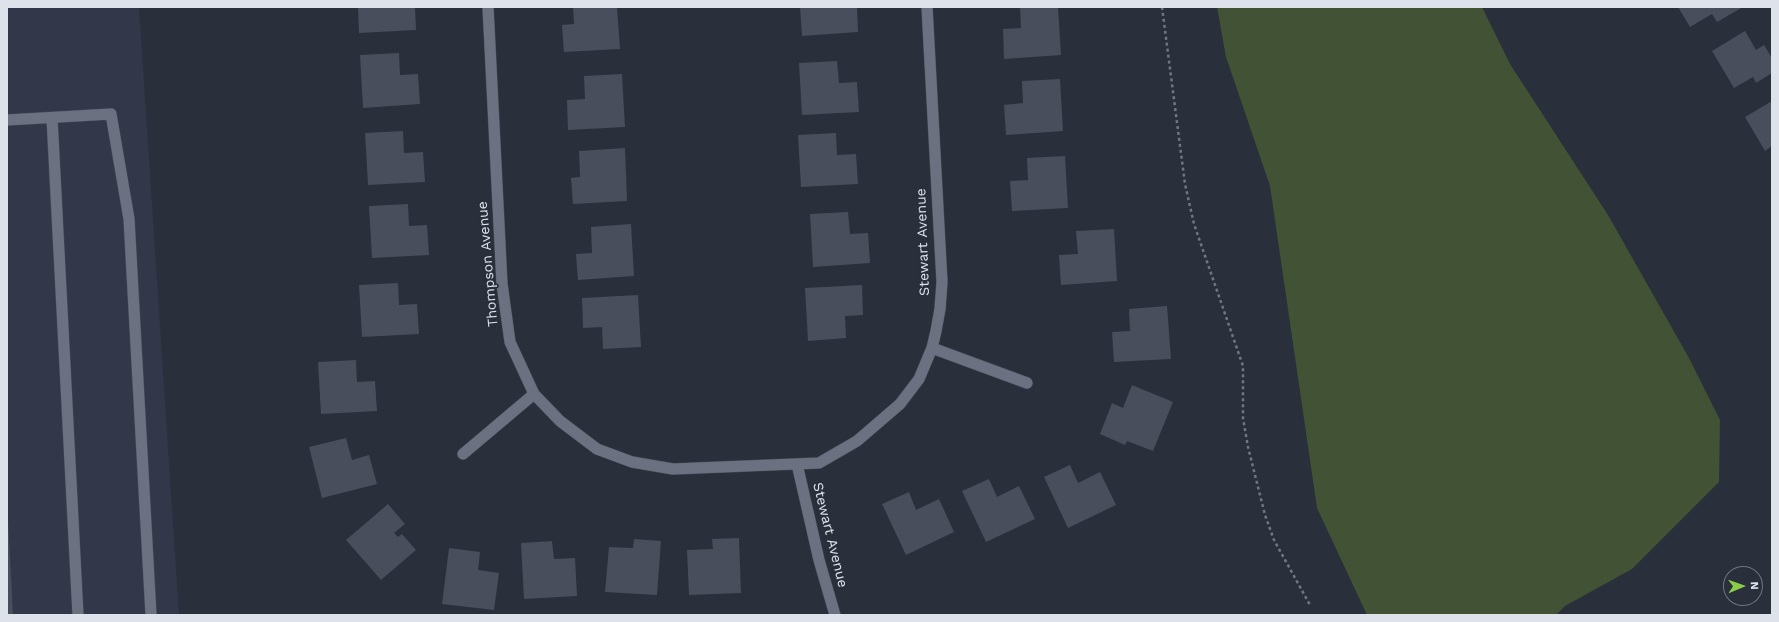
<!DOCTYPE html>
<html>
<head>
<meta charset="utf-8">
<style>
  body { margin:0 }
  #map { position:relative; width:1779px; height:622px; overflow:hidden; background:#292f3b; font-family:"Work Sans",sans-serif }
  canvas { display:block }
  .frame { position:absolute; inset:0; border:8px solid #dee2ea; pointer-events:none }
  .north { position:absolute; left:1723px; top:566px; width:40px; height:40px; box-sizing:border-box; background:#292f3b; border:1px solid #717781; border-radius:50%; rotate:88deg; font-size:11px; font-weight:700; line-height:16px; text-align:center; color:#dee2ea }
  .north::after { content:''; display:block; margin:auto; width:14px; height:18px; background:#8ace47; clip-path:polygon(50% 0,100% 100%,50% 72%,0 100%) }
</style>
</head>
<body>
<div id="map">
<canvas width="1779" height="622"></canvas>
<div class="frame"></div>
<div class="north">N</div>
</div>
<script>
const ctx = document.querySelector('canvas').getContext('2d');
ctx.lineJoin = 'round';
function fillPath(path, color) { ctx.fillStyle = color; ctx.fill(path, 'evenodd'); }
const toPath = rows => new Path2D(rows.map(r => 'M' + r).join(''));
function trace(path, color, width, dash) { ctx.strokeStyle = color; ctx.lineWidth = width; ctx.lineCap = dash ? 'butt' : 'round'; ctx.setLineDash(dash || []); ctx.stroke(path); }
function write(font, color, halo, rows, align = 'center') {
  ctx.font = font + ' "Work Sans",sans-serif'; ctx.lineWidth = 3.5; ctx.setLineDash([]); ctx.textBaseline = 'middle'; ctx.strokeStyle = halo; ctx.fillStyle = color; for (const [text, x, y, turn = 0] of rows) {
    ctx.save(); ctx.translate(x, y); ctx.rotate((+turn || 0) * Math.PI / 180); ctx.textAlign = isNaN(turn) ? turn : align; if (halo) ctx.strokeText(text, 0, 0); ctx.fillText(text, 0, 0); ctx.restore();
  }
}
const built = toPath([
  [7,7,139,7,179,615,7,615]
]);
const green = toPath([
  [1217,7,1482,7,1510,64,1608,215,1689,358,1720,420,1719,482,1632,569,1565,606,1556,615,1367,615,1317,508,1270,186,1226,57]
]);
const building = toPath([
  [358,7,415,7,416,30,359,33],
  [573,7,617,7,620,49,564,52,562,25,574,24],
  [800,7,857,7,858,32,802,36],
  [1020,7,1058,7,1061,55,1004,59,1003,29,1021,28],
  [1678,7,1743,7,1717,22,1712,14,1690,27],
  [1745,31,1756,50,1764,45,1772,58,1772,73,1756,83,1753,77,1734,88,1712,51],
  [399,53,400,75,418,74,420,104,363,108,360,55],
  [837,61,839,83,857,82,859,112,802,115,799,63],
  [622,74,625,127,568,130,567,100,585,99,584,76],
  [1060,79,1063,131,1006,135,1004,105,1023,103,1022,81],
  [1772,101,1772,146,1765,151,1745,117],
  [403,131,404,153,423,152,425,182,368,185,365,133],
  [836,133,837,155,856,154,858,184,801,187,798,135],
  [625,148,627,201,573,204,571,178,580,177,579,151],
  [1065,156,1068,208,1012,211,1010,181,1028,180,1027,158],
  [408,204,409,226,427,225,429,255,372,258,369,206],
  [848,212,850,234,868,233,870,263,813,267,810,214],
  [631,224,634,276,578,280,576,254,592,253,591,227],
  [1114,229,1117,281,1061,285,1059,255,1078,254,1076,231],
  [398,283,399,305,417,304,419,334,362,337,359,285],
  [862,285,863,315,845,316,846,338,808,341,805,288],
  [638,295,641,347,603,349,602,327,583,328,582,298],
  [1167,306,1171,359,1114,362,1112,332,1130,331,1129,309],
  [356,360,357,382,375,381,377,411,321,414,318,362],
  [1132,385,1173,402,1153,451,1127,441,1125,445,1100,434,1112,403,1123,408],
  [346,438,352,460,369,455,377,484,322,498,309,447],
  [1070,465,1078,483,1100,472,1116,505,1068,528,1044,477],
  [989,479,997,497,1019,486,1035,519,986,542,962,491],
  [909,492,916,510,939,499,954,532,906,555,882,504],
  [388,504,405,524,394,533,398,537,402,534,416,550,381,580,346,540],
  [7,519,8,519,13,615,7,615],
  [739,538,741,593,689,595,687,550,713,549,712,539],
  [634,539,661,541,657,595,605,592,609,547,633,548],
  [552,541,554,559,575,558,577,596,524,599,521,543],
  [449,548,480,552,478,570,499,573,494,610,442,604]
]);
const path = toPath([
  [1162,7,1185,184,1194,224,1243,366,1243,418,1248,447,1265,515,1274,540,1310,605]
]);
const service = toPath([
  [52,118,78,615],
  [7,120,111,114,129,219,151,615]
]);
const minor = toPath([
  [488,7,502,284,510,342,534,394,560,421,597,449,632,462,673,469,819,463,857,441,900,404,919,379,932,348,936,331,940,309,942,282,927,7],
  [932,348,1027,383],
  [463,454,534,394],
  [797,464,819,560,835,615]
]);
const streetNames = [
  ["Stewart Avenue",923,242,-92],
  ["Thompson Avenue",488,264,-95],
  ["Stewart Avenue",830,535,76]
];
fillPath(built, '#32384a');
fillPath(green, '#415235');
fillPath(building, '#484e5b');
trace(service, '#474c56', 12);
trace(minor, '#474c56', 12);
trace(path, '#717681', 2.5, [3, 3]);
trace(service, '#6b7180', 11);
trace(minor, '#6b7180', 11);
write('14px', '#dee2ea', '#292f3b', streetNames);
</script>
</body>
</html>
